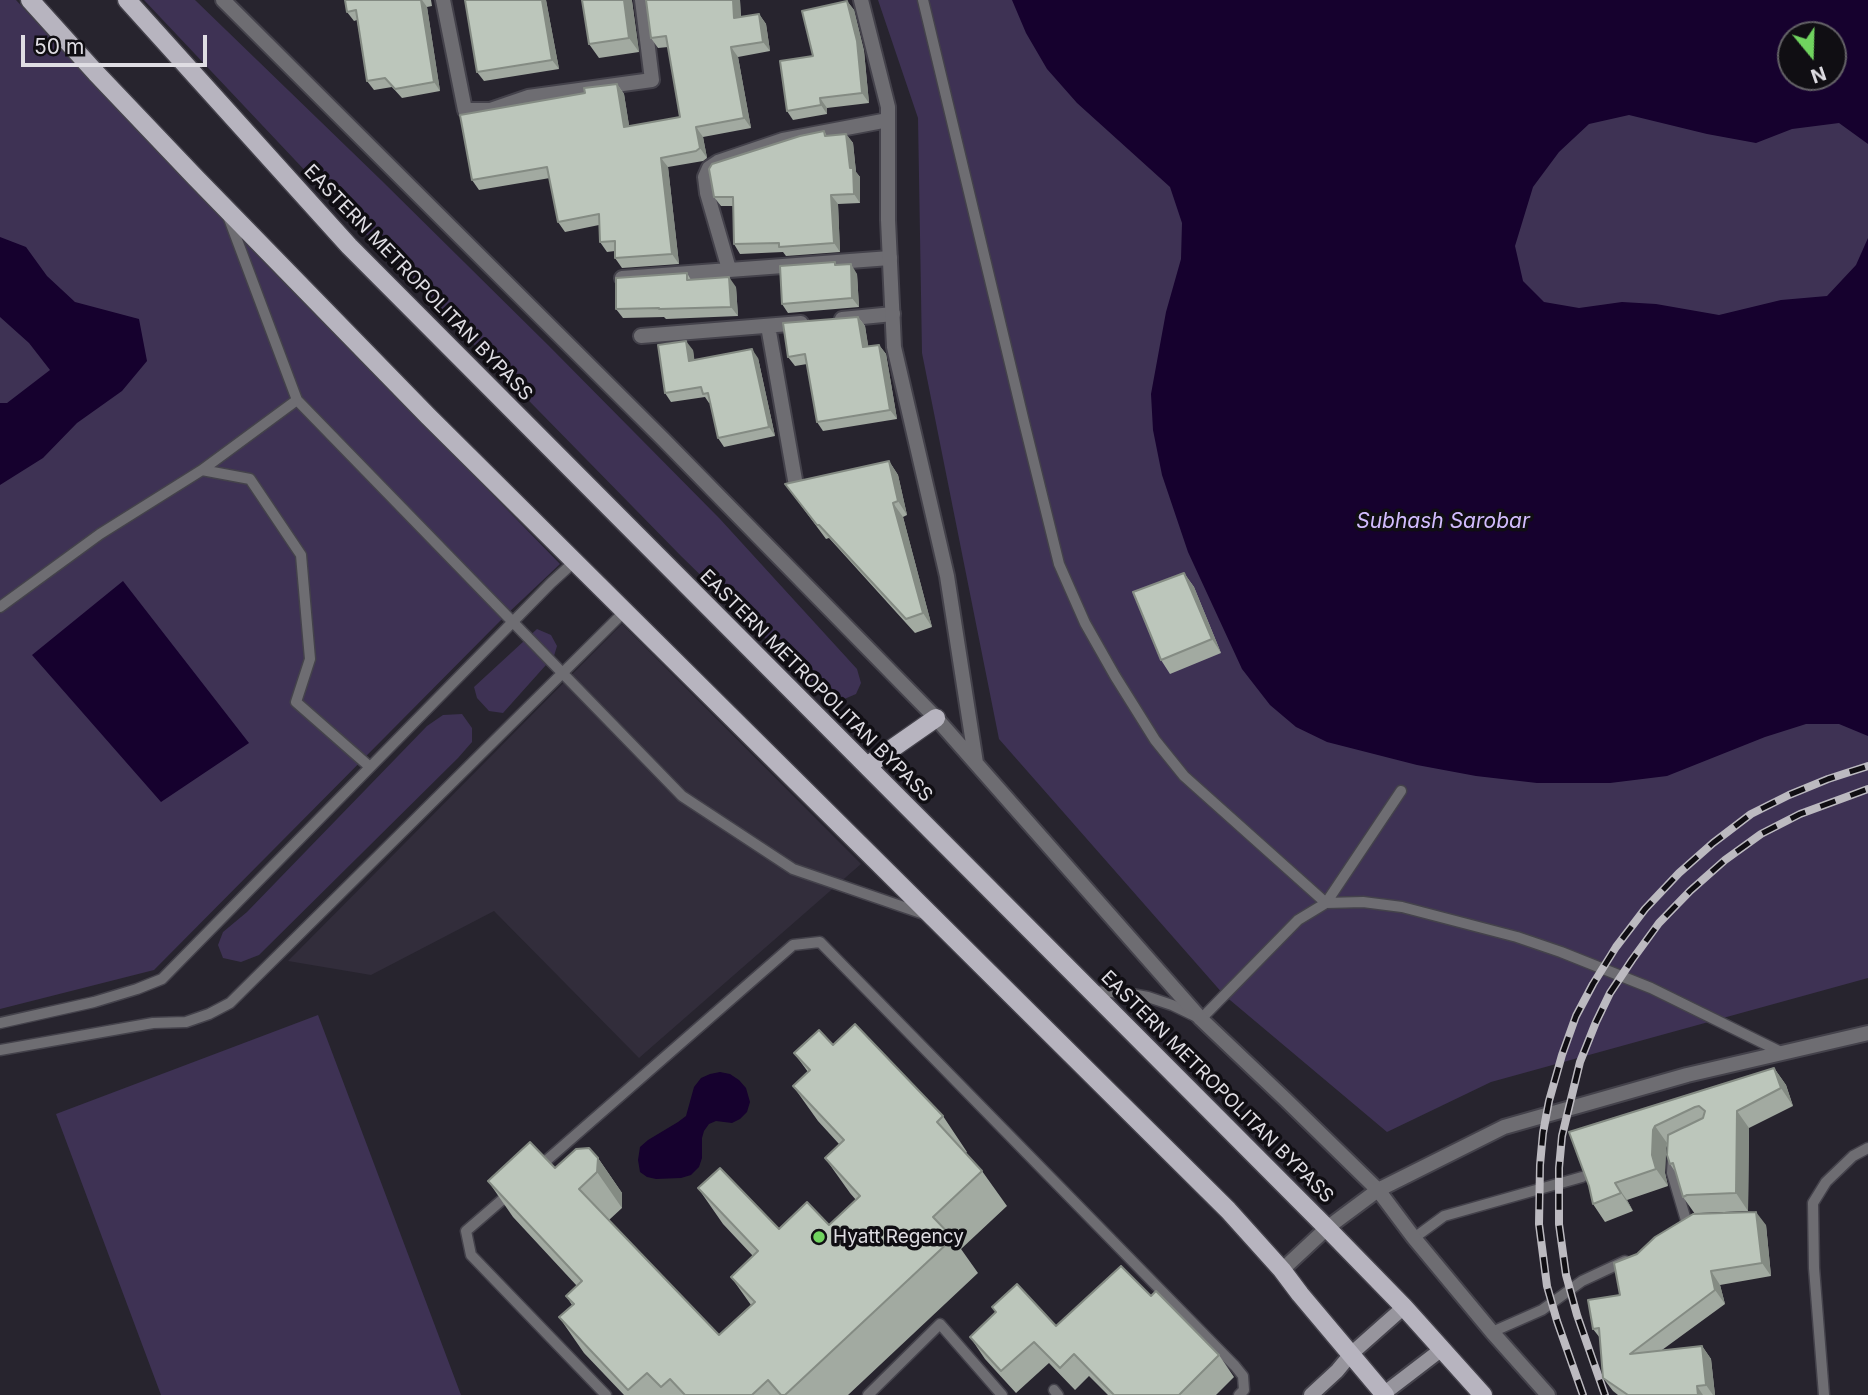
<!DOCTYPE html>
<html>
<head>
<meta charset="utf-8">
<style>
  body { margin:0 }
  #map { position:relative; width:1868px; height:1395px; overflow:hidden; background:#27242e; font-family:Inter,sans-serif }
  canvas { display:block }
  .north { position:absolute; left:1777px; top:21px; width:70px; height:70px; box-sizing:border-box; background:#100e13; border:2px solid #636166; border-radius:50%; rotate:161deg; font-size:19px; font-weight:700; line-height:28px; text-align:center; color:#dfdde3 }
  .north::after { content:''; display:block; margin:auto; width:24px; height:32px; background:#70d35f; clip-path:polygon(50% 0,100% 100%,50% 72%,0 100%) }
  .scale { position:absolute; left:21px; top:35px; width:186px; height:32px; box-sizing:border-box; border:4px solid #dfdde3; border-top:0; padding-left:9px; font-size:21px; line-height:24px; white-space:nowrap; color:#dfdde3; -webkit-text-stroke:5px #100e13; paint-order:stroke }
</style>
</head>
<body>
<div id="map">
<canvas width="1868" height="1395"></canvas>
<div class="north">N</div>
<div class="scale">50 m</div>
</div>
<script>
const ctx = document.querySelector('canvas').getContext('2d');
ctx.lineJoin = 'round';
function fillPath(path, color) { ctx.fillStyle = color; ctx.fill(path, 'evenodd'); }
const toPath = rows => new Path2D(rows.map(r => 'M' + r).join(''));
function trace(path, color, width, dash) { ctx.strokeStyle = color; ctx.lineWidth = width; ctx.lineCap = dash ? 'butt' : 'round'; ctx.setLineDash(dash || []); ctx.stroke(path); }
function write(font, color, halo, rows, align = 'center') {
  ctx.font = font + ' Inter,sans-serif'; ctx.lineWidth = 7; ctx.setLineDash([]); ctx.textBaseline = 'middle'; ctx.strokeStyle = halo; ctx.fillStyle = color; for (const [text, x, y, turn = 0] of rows) {
    ctx.save(); ctx.translate(x, y); ctx.rotate((+turn || 0) * Math.PI / 180); ctx.textAlign = isNaN(turn) ? turn : align; if (halo) ctx.strokeText(text, 0, 0); ctx.fillText(text, 0, 0); ctx.restore();
  }
}
const built = toPath([
  [622,624,861,864,639,1058,494,911,371,975,288,961]
]);
const green = toPath([
  [0,0,16,0,97,88,560,564,506,615,154,970,0,1009],
  [144,0,195,0,381,180,548,345,720,519,857,669,861,683,856,694,842,700,827,694,813,685,681,556,345,213],
  [878,0,1868,0,1868,978,1491,1082,1387,1132,1224,995,999,739,922,353,918,118],
  [1791,35,1833,35,1833,77,1791,77],
  [537,629,551,635,557,646,554,656,503,713,489,711,477,698,474,687],
  [462,714,472,728,472,742,458,758,259,955,241,962,223,958,218,945,223,932,247,912,427,726,443,715],
  [318,1015,461,1395,161,1395,56,1114]
]);
const water = toPath([
  [1012,0,1868,0,1868,144,1839,123,1792,129,1756,143,1707,134,1629,115,1589,124,1559,152,1533,187,1515,246,1523,281,1544,302,1579,308,1622,302,1656,304,1719,315,1781,300,1827,296,1856,265,1868,238,1868,736,1839,724,1806,724,1765,737,1667,776,1610,783,1537,783,1476,776,1417,765,1327,742,1296,727,1270,705,1242,669,1188,552,1162,475,1153,430,1151,394,1166,312,1181,259,1182,223,1170,187,1077,103,1047,69,1026,33],
  [1791,35,1833,35,1833,77,1791,77],
  [0,237,26,247,47,276,75,302,139,319,147,361,122,391,77,423,43,458,0,485,0,403,7,403,50,370,29,343,0,317],
  [123,581,249,743,161,802,32,655],
  [720,1072,730,1074,739,1080,746,1088,750,1102,747,1112,740,1119,732,1123,716,1121,709,1124,704,1131,702,1138,702,1158,699,1167,691,1175,681,1178,656,1179,647,1177,640,1172,638,1160,640,1147,648,1140,678,1122,686,1116,694,1087,701,1078,710,1074]
]);
const service = toPath([
  [923,0,1024,422,1059,564,1085,623,1115,676,1155,740,1184,776,1326,903,1401,791],
  [228,216,297,400,682,796,793,869,924,914],
  [202,470,297,400],
  [0,607,100,534,202,470,250,479,301,555,310,659,296,702,370,767],
  [1092,991,1126,993,1148,997,1172,1005,1201,1019,1298,920,1326,903,1363,902,1402,907,1517,937,1561,952,1651,988,1783,1053],
  [0,1023,94,1002,137,989,162,979,551,583,574,562],
  [0,1050,153,1023,186,1022,209,1014,230,1003,624,612],
  [1673,1157,1672,1173,1688,1227],
  [539,1167,793,945,820,942,1235,1366,1243,1376,1244,1390,1239,1395],
  [510,1193,466,1231,471,1255,606,1395],
  [1414,1238,1444,1216,1582,1177],
  [1492,1332,1542,1310,1582,1281,1625,1261],
  [1054,1390,1058,1395],
  [868,1395,940,1324,1002,1395],
  [1824,1395,1814,1268,1813,1203,1826,1182,1853,1156,1868,1148]
]);
const minor = toPath([
  [443,0,465,110,490,110,528,97,652,80,642,0],
  [729,269,707,193,705,177,709,168,718,162,783,140,888,120],
  [622,278,890,258],
  [842,319,893,314],
  [768,326,795,480],
  [641,336,801,323]
]);
const tertiary = toPath([
  [223,0,663,439,936,718,1201,1019,1285,1099,1378,1190,1414,1238,1492,1332,1548,1395],
  [861,0,888,107,888,220,894,347,947,576,976,763],
  [1282,1270,1327,1228,1378,1190,1504,1127,1687,1075,1868,1033]
]);
const secondary = toPath([
  [1311,1395,1337,1371,1351,1354,1404,1307],
  [1382,1395,1442,1349]
]);
const primary = toPath([
  [30,0,96,73,195,177,428,416,1228,1210,1282,1270,1300,1294,1385,1395],
  [127,0,349,246,1327,1228,1404,1307,1483,1395],
  [867,766,936,718]
]);
const rail = toPath([
  [1583,1395,1557,1321,1547,1286,1539,1224,1540,1165,1543,1133,1549,1101,1562,1055,1576,1016,1593,984,1616,947,1645,909,1679,873,1713,843,1751,814,1789,795,1828,779,1868,766],
  [1605,1395,1577,1315,1566,1275,1559,1224,1559,1168,1562,1136,1580,1062,1596,1022,1610,993,1632,960,1659,923,1690,891,1725,860,1761,834,1800,814,1868,789]
]);
const wall = toPath([
  [345,0,431,0,432,6,427,7,440,91,402,98,392,87,374,90,367,81,357,20,354,21,347,12],
  [546,0,559,69,484,81,477,72],
  [646,0,740,0,741,17,759,14,766,24,770,51,738,57,751,128,703,137,707,158,703,161,668,167,679,264,622,268,615,258,615,251,607,252,600,242,599,225,565,232,558,222,550,178,479,190,472,180,585,93,617,84,624,94,629,126,680,117,668,47,658,48,651,38],
  [632,1,639,52,599,58,589,44],
  [847,1,854,10,864,51,869,103,827,108,827,114,793,120,787,111,813,56],
  [824,131,827,136,846,134,853,143,856,172,860,177,860,203,838,204,840,252,786,256,783,252,740,254,734,244,733,206,721,206,714,197],
  [837,265,857,274,859,307,788,313,782,304],
  [687,273,691,280,736,287,738,316,666,319,664,317,623,318,616,309],
  [858,317,865,326,868,346,879,345,886,354,897,419,823,431,817,422,807,364,795,366,788,357],
  [693,350,694,360,758,358,775,436,724,447,718,438,710,403,709,403,705,397,671,402,665,393],
  [889,461,898,475,907,515,903,517,932,627,915,633,829,538,826,539,785,484],
  [1184,573,1194,587,1221,653,1170,674,1161,660],
  [833,1045,943,1116,967,1152,966,1153,982,1171,1007,1206,961,1249,978,1273,848,1395,624,1395,584,1353,559,1317,572,1305,566,1296,577,1286,513,1217,488,1181,555,1168,598,1158,622,1193,622,1208,609,1220,719,1335,751,1305,731,1277,753,1256,723,1224,698,1188,779,1229,829,1225,856,1200,850,1193,825,1158,839,1144,818,1121,793,1086,808,1072,794,1053],
  [1774,1068,1786,1085,1793,1106,1749,1128,1748,1211,1700,1213,1696,1214,1766,1225,1771,1276,1720,1285,1725,1304,1662,1350,1702,1346,1711,1359,1715,1395,1618,1395,1613,1391,1603,1378,1600,1338,1593,1329,1620,1295,1637,1254,1695,1214,1683,1197,1676,1173,1670,1164,1668,1143,1666,1148,1665,1173,1668,1186,1627,1200,1633,1211,1605,1222,1593,1204,1589,1186,1569,1132],
  [1151,1296,1219,1355,1234,1377,1216,1395,1108,1395,1089,1376,1075,1390,1049,1363,1016,1393,985,1359,970,1337,1056,1326]
]);
const shadedWall = toPath([
  [421,0,422,0,427,7,440,91,434,82],
  [542,0,546,0,559,69,552,60],
  [624,0,632,0,632,1,639,52,629,38],
  [733,0,740,0,741,28,734,18],
  [847,1,854,10,864,51,869,103,862,93],
  [759,14,766,24,770,51,763,42],
  [731,47,738,57,751,128,744,118],
  [617,84,624,94,631,137,624,127],
  [820,98,827,108,827,114,821,105],
  [696,127,703,137,707,158,700,148],
  [846,134,853,143,856,172,860,177,860,203,854,194],
  [661,158,668,167,679,264,672,254],
  [831,195,838,204,840,252,834,243],
  [851,264,857,274,859,307,852,298],
  [729,277,736,287,738,316,731,307],
  [858,317,865,326,870,356,863,347],
  [686,341,693,350,696,370,689,361],
  [879,345,886,354,897,419,890,410],
  [752,349,758,358,775,436,769,427],
  [889,461,898,475,907,515,898,501],
  [893,503,903,517,932,627,923,613],
  [1184,573,1194,587,1221,653,1212,639],
  [1774,1068,1786,1085,1793,1106,1781,1088],
  [1737,1111,1749,1128,1748,1211,1736,1193],
  [1655,1126,1667,1143,1666,1148,1665,1173,1668,1186,1656,1169,1652,1155,1653,1130],
  [598,1158,622,1193,622,1208,597,1172],
  [1615,1183,1627,1200,1633,1211,1621,1193],
  [1756,1212,1766,1225,1771,1276,1762,1263],
  [1711,1271,1720,1285,1725,1304,1715,1290],
  [1702,1346,1711,1359,1715,1395,1713,1395,1706,1385],
  [1697,1386,1703,1395,1698,1395]
]);
const building = toPath([
  [345,0,421,0,434,82,395,89,385,78,367,81,356,10,347,12,345,0],
  [465,0,542,0,552,60,477,72,465,0],
  [582,0,624,0,629,38,589,44,582,0],
  [646,0,733,0,734,18,759,14,763,42,731,47,744,118,696,127,700,148,696,151,661,158,672,254,615,258,615,241,600,242,599,214,558,222,547,167,472,180,460,115,585,93,584,88,617,84,624,127,680,117,666,36,651,38,646,0],
  [847,1,857,41,862,93,820,98,821,105,787,111,780,61,813,56,802,11,847,1],
  [824,131,825,136,846,134,850,168,853,168,854,194,831,195,834,243,779,247,779,243,734,244,733,197,714,197,709,169,712,164,800,136,824,131],
  [835,262,835,265,851,264,852,298,782,304,780,266,835,262],
  [687,273,687,280,729,277,731,307,659,309,659,308,616,309,616,278,687,273],
  [858,317,863,347,879,345,890,410,817,422,805,354,788,357,783,323,858,317],
  [686,341,689,361,752,349,769,427,718,438,708,393,703,394,701,387,665,393,658,345,686,341],
  [889,461,898,501,893,503,923,613,906,619,819,525,817,525,785,484,889,461],
  [1184,573,1212,639,1161,660,1133,592,1184,573],
  [855,1024,943,1116,937,1122,982,1171,933,1217,953,1238,785,1395,781,1395,768,1380,752,1395,685,1395,670,1379,661,1387,647,1373,628,1390,559,1317,574,1304,566,1296,582,1281,488,1181,530,1142,555,1168,576,1149,589,1148,598,1158,597,1172,579,1189,719,1335,755,1302,731,1277,758,1251,698,1188,720,1168,779,1229,807,1202,829,1225,860,1196,825,1158,844,1140,793,1086,810,1070,794,1053,819,1030,833,1045,855,1024],
  [1774,1068,1781,1088,1737,1111,1736,1193,1687,1195,1683,1197,1673,1163,1670,1164,1667,1155,1668,1135,1703,1118,1705,1111,1699,1106,1695,1107,1655,1126,1653,1130,1652,1155,1656,1169,1615,1183,1621,1193,1593,1204,1589,1186,1569,1132,1774,1068],
  [1756,1212,1762,1263,1711,1271,1715,1290,1630,1354,1702,1346,1706,1385,1697,1386,1698,1395,1628,1395,1603,1378,1599,1328,1593,1329,1588,1300,1620,1295,1614,1263,1637,1254,1655,1237,1693,1214,1756,1212],
  [1121,1266,1151,1296,1156,1291,1219,1355,1179,1395,1114,1395,1074,1354,1060,1368,1034,1342,1001,1371,970,1337,996,1312,992,1307,1017,1284,1056,1326,1121,1266]
]);
const markers = [
  [819,1237,7,"#70d35f"]
];
const streetNames = [
  ["EASTERN METROPOLITAN BYPASS",418,283,46],
  ["EASTERN METROPOLITAN BYPASS",816,686,45],
  ["EASTERN METROPOLITAN BYPASS",1217,1087,45]
];
const poiNames = [
  ["Hyatt Regency",833,1237]
];
const waterNames = [
  ["Subhash Sarobar",1443,522]
];
fillPath(built, '#322d3b');
fillPath(green, '#3e3254');
fillPath(water, '#16012e');
trace(service, '#44424b', 13);
trace(minor, '#44424b', 18);
trace(tertiary, '#44424b', 18);
trace(secondary, '#44424b', 18);
trace(primary, '#44424b', 21);
trace(service, '#6e6d72', 10);
trace(minor, '#6e6d72', 14);
trace(tertiary, '#6e6d72', 14);
trace(secondary, '#97959d', 14);
trace(primary, '#b7b4bf', 18);
trace(rail, '#bcbac0', 8);
trace(rail, '#100e13', 5, [16]);
fillPath(wall, '#a2aaa1');
fillPath(shadedWall, '#848b83');
fillPath(building, '#bcc6bb');
trace(building, '#848b83', 2);
for (const [x, y, r, color] of markers) { const dot = new Path2D(); dot.arc(x, y, r, 0, 2 * Math.PI); ctx.fillStyle = color; ctx.fill(dot); trace(dot, '#100e13', 2.5); }
write('19px', '#dfdde3', '#100e13', streetNames);
write('19px', '#dfdde3', '#100e13', poiNames, 'left');
write('italic 21px', '#d2bcfe', '#100e13', waterNames);
</script>
</body>
</html>
